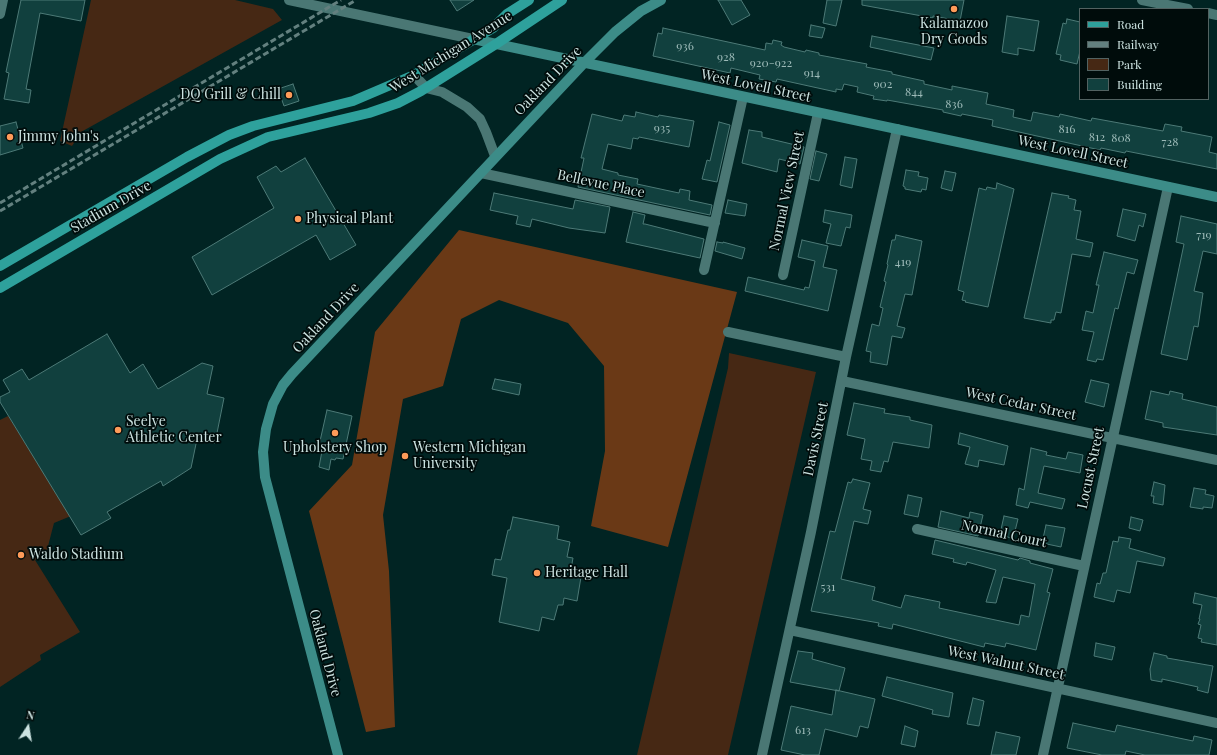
<!DOCTYPE html>
<html>
<head>
<meta charset="utf-8">
<style>
  body { margin:0 }
  #map { position:relative; width:1217px; height:755px; overflow:hidden; background:#012423; font-family:"Playfair Display",serif }
  canvas { display:block }
  .legend { position:absolute; left:1079px; top:8px; width:130px; height:92px; box-sizing:border-box; background:#000c0b; border:1px solid #526261; margin:0; padding:5px 7px; list-style:none; font-size:12px; color:#cce3e1 }
  .legend li { display:flex; align-items:center; gap:8px; height:20px }
  .legend b { width:20px; border:1px solid #526261 }
  .north { position:absolute; left:8px; top:707px; width:40px; height:40px; -webkit-text-stroke:3px #000c0b; paint-order:stroke; rotate:12deg; font-size:11px; font-weight:700; line-height:16px; text-align:center; color:#cce3e1 }
  .north::after { content:''; display:block; margin:auto; width:14px; height:18px; background:#cce3e1; clip-path:polygon(50% 0,100% 100%,50% 72%,0 100%) }
</style>
</head>
<body>
<div id="map">
<canvas width="1217" height="755"></canvas>
<ul class="legend">
<li><b style="height:5px;background:#2ea19c"></b>Road</li>
<li><b style="height:5px;background:#63807f"></b>Railway</li>
<li><b style="height:11px;background:#462814"></b>Park</li>
<li><b style="height:11px;background:#11403e"></b>Building</li>
</ul>
<div class="north">N</div>
</div>
<script>
const ctx = document.querySelector('canvas').getContext('2d');
ctx.lineJoin = 'round';
function fillPath(path, color) { ctx.fillStyle = color; ctx.fill(path, 'evenodd'); }
const toPath = rows => new Path2D(rows.map(r => 'M' + r).join(''));
function trace(path, color, width, dash) { ctx.strokeStyle = color; ctx.lineWidth = width; ctx.lineCap = dash ? 'butt' : 'round'; ctx.setLineDash(dash || []); ctx.stroke(path); }
function write(font, color, halo, rows, align = 'center') {
  ctx.font = font + ' "Playfair Display",serif'; ctx.lineWidth = 3.5; ctx.setLineDash([]); ctx.textBaseline = 'middle'; ctx.strokeStyle = halo; ctx.fillStyle = color; for (const [text, x, y, turn = 0] of rows) {
    ctx.save(); ctx.translate(x, y); ctx.rotate((+turn || 0) * Math.PI / 180); ctx.textAlign = isNaN(turn) ? turn : align; if (halo) ctx.strokeText(text, 0, 0); ctx.fillText(text, 0, 0); ctx.restore();
  }
}
const green = toPath([
  [91,0,235,0,273,9,282,20,81,132,72,146,60,141],
  [729,353,816,372,728,755,637,755,728,368],
  [8,416,71,516,54,523,47,550,35,560,80,632,40,655,41,660,0,687,0,420]
]);
const forest = toPath([
  [459,230,737,292,668,547,591,526,605,451,604,366,568,323,499,300,461,319,443,386,403,399,383,515,389,571,395,727,366,732,309,511,352,465,375,332]
]);
const building = toPath([
  [21,0,85,0,81,21,40,13,26,89,31,90,29,103,4,99,9,73,6,72,21,0],
  [450,0,474,0,457,11,450,0],
  [718,0,741,0,750,15,732,25,718,0],
  [827,0,842,0,836,26,823,23,827,0],
  [862,0,964,0,960,21,933,16,933,18,862,5,862,0],
  [1007,16,1039,21,1034,51,1018,48,1018,55,1002,52,1007,16],
  [1067,19,1080,22,1080,51,1077,64,1060,60,1061,55,1056,54,1063,23,1066,24,1067,19],
  [811,25,825,28,822,38,809,36,811,25],
  [663,28,765,50,766,43,772,44,773,40,782,42,781,45,784,47,805,52,806,50,819,53,819,55,867,64,866,67,892,72,892,74,924,81,924,84,952,90,952,86,988,93,986,104,1014,110,1013,117,1031,121,1033,112,1059,117,1060,114,1091,121,1092,118,1163,131,1165,124,1182,127,1181,131,1212,137,1209,152,1217,154,1217,169,1126,151,1125,153,1101,148,1100,150,992,126,993,120,962,114,961,116,943,112,943,110,887,100,887,101,873,99,874,96,857,92,858,87,844,84,842,90,836,89,836,92,777,79,776,82,759,79,760,75,731,68,730,73,653,56,658,33,662,34,663,28],
  [872,36,934,48,931,60,870,47,872,36],
  [293,84,299,101,284,106,278,89,293,84],
  [636,112,658,117,659,115,694,121,689,147,639,137,638,139,633,138,631,149,608,144,602,169,618,173,618,175,638,179,637,184,679,193,680,189,690,191,689,200,712,205,710,215,578,187,584,158,581,158,592,114,622,121,624,115,635,117,636,112],
  [16,122,23,148,0,155,0,126,16,122],
  [719,122,730,125,717,182,702,179,707,160,710,161,719,122],
  [749,130,762,132,762,137,804,147,800,164,779,159,777,172,742,163,749,130],
  [816,151,827,154,819,181,810,179,816,151],
  [845,157,857,159,852,188,840,185,845,157],
  [305,158,356,245,330,260,316,235,212,295,192,257,274,208,257,177,276,166,281,172,305,158],
  [906,170,919,172,918,176,928,178,926,190,922,189,921,192,905,189,905,187,903,186,906,170],
  [945,171,956,173,952,191,941,188,945,171],
  [997,183,1014,189,988,307,965,302,966,301,962,300,964,292,958,290,979,188,986,190,987,187,996,189,997,183],
  [494,193,573,209,575,200,610,207,605,233,569,228,532,219,530,227,516,224,518,216,490,210,494,193],
  [1052,193,1069,196,1068,198,1076,200,1074,210,1081,211,1076,239,1093,243,1090,257,1072,254,1061,313,1056,312,1054,320,1051,320,1051,323,1024,318,1052,193],
  [728,200,747,204,745,216,725,213,728,200],
  [1123,209,1146,214,1143,227,1139,225,1135,241,1117,236,1123,209],
  [825,210,852,215,850,228,846,227,841,246,826,243,831,224,823,222,825,210],
  [633,212,645,215,643,224,645,224,704,239,700,258,626,242,633,212],
  [1181,216,1217,224,1217,254,1203,251,1194,291,1203,293,1198,327,1194,326,1187,360,1161,354,1184,244,1176,242,1181,216],
  [896,235,922,241,912,295,905,294,897,326,905,328,902,338,892,336,887,365,870,362,871,352,866,351,872,324,879,326,883,308,880,307,886,282,884,281,888,265,887,264,892,240,895,240,896,235],
  [802,240,828,246,823,267,837,270,828,311,745,291,748,277,804,290,805,287,809,288,815,261,798,257,802,240],
  [717,242,723,243,723,242,745,248,742,259,715,251,717,242],
  [1104,252,1138,260,1134,274,1127,272,1118,309,1115,308,1103,360,1097,359,1096,362,1087,360,1094,332,1082,330,1086,311,1093,313,1099,285,1096,285,1104,252],
  [107,334,130,373,143,364,158,389,202,363,213,366,207,394,224,398,215,443,197,439,191,468,163,486,161,481,107,512,111,518,81,535,0,402,0,397,10,392,3,380,22,369,29,380,107,334],
  [495,379,521,384,519,395,492,389,495,379],
  [1091,380,1109,384,1104,407,1085,402,1091,380],
  [1151,391,1169,395,1170,391,1183,394,1182,399,1217,407,1217,435,1163,427,1163,423,1145,419,1151,391],
  [854,403,885,409,884,413,910,417,910,420,932,425,929,448,893,442,888,462,884,461,881,472,870,470,872,461,861,459,865,439,847,435,854,403],
  [327,410,352,416,343,459,336,458,335,460,331,459,329,470,319,467,322,451,318,450,327,410],
  [960,433,1008,446,1004,465,979,460,978,467,965,464,970,447,958,444,960,433],
  [1031,448,1047,452,1046,455,1066,459,1068,452,1083,455,1080,473,1044,466,1038,493,1065,499,1062,509,1030,502,1028,508,1016,505,1019,488,1024,490,1031,448],
  [853,479,870,483,863,509,871,511,868,524,854,521,841,579,875,587,872,600,901,608,905,595,940,602,939,608,1019,625,1021,615,1029,617,1035,584,1003,577,996,603,986,602,996,570,967,562,966,565,953,562,954,559,932,554,935,540,1018,560,1020,558,1030,561,1030,563,1053,569,1047,592,1050,593,1036,650,1006,643,1005,647,985,643,984,647,893,624,892,629,878,626,879,623,811,611,830,531,835,532,848,482,851,483,853,479],
  [1154,482,1165,485,1163,505,1153,503,1154,496,1151,496,1154,482],
  [1194,488,1206,490,1205,494,1214,496,1212,508,1203,507,1203,509,1190,507,1194,488],
  [908,495,922,498,918,517,904,514,908,495],
  [941,511,969,518,970,512,983,515,978,536,938,527,941,511],
  [1004,516,1018,519,1013,539,1000,534,1004,516],
  [513,517,559,526,557,539,570,542,567,557,573,558,571,569,582,571,577,601,564,598,563,605,558,605,554,620,542,617,539,631,499,622,507,578,492,575,495,559,501,560,508,530,510,530,513,517],
  [1131,517,1143,520,1140,531,1129,528,1131,517],
  [1046,525,1065,528,1061,547,1042,543,1046,525],
  [1119,537,1131,539,1129,548,1165,558,1163,566,1137,561,1130,593,1117,590,1114,602,1094,597,1097,583,1100,584,1103,573,1106,573,1113,541,1118,542,1119,537],
  [1195,593,1217,598,1217,645,1201,642,1202,639,1198,638,1201,625,1198,624,1200,619,1199,619,1202,605,1193,603,1195,593],
  [1096,643,1115,647,1112,660,1094,656,1096,643],
  [798,651,813,653,812,659,845,668,839,691,790,682,798,651],
  [1154,653,1167,656,1167,658,1213,666,1208,693,1197,690,1198,687,1162,679,1162,682,1151,680,1150,669,1154,653],
  [887,677,953,693,949,717,932,714,933,710,882,696,887,677],
  [836,690,875,699,868,728,860,726,857,737,825,729,819,755,805,755,781,750,791,706,832,715,836,690],
  [973,698,984,701,979,726,967,724,973,698],
  [1073,723,1115,732,1117,725,1193,741,1194,736,1212,740,1209,755,1145,755,1126,751,1125,755,1102,755,1067,748,1073,723],
  [905,726,918,731,915,747,901,744,905,726],
  [996,732,1020,737,1016,755,991,755,996,732]
]);
const street = toPath([
  [289,0,473,39],
  [1142,0,1188,9],
  [1208,13,1217,15],
  [0,14,3,0],
  [414,75,426,88,442,92,467,107,480,119,486,132,495,156],
  [481,173,715,223],
  [704,270,743,97],
  [783,275,818,113],
  [728,332,846,357],
  [842,381,1217,460],
  [917,529,1084,566],
  [790,630,1217,723],
  [762,755,811,532,846,357,897,129],
  [1043,755,1168,187]
]);
const secondary = toPath([
  [473,39,1217,197],
  [338,755,265,477,263,452,266,429,273,404,283,385,292,374,584,63,615,32,641,11,661,0]
]);
const primary = toPath([
  [0,266,187,157,229,135,253,126,353,101,414,75,493,28,507,14,529,0],
  [0,288,220,159,268,137,369,113,398,103,421,91,496,44,562,0]
]);
const rail = toPath([
  [0,203,341,0],
  [0,211,356,0]
]);
const markers = [
  [954,9,4,"#fe9b59"],
  [289,95,4,"#fe9b59"],
  [10,137,4,"#fe9b59"],
  [298,219,4,"#fe9b59"],
  [118,430,4,"#fe9b59"],
  [335,433,4,"#fe9b59"],
  [405,456,4,"#fe9b59"],
  [21,555,4,"#fe9b59"],
  [537,573,4,"#fe9b59"]
];
const numberNames = [
  ["936",685,46],
  ["928",726,57],
  ["920-922",771,63],
  ["914",812,73],
  ["902",883,84],
  ["844",914,92],
  ["836",954,104],
  ["935",662,128],
  ["816",1067,129],
  ["812",1097,137],
  ["808",1121,138],
  ["728",1170,142],
  ["719",1204,235],
  ["419",903,262],
  ["531",828,587],
  ["613",803,730]
];
const poiNames = [
  ["Kalamazoo",954,24,"center"],
  ["Dry Goods",954,40,"center"],
  ["DQ Grill & Chill",281,95,"right"],
  ["Jimmy John's",18,137],
  ["Physical Plant",306,219],
  ["Seelye",126,422],
  ["Athletic Center",126,438],
  ["Upholstery Shop",335,448,"center"],
  ["Western Michigan",413,448],
  ["University",413,464],
  ["Waldo Stadium",29,555],
  ["Heritage Hall",545,573]
];
const streetNames = [
  ["West Michigan Avenue",451,52,-32],
  ["Oakland Drive",548,81,-46],
  ["West Lovell Street",756,86,12],
  ["West Lovell Street",1073,152,12],
  ["Bellevue Place",601,184,12],
  ["Normal View Street",787,191,-78],
  ["Stadium Drive",111,207,-30],
  ["Oakland Drive",326,318,-47],
  ["West Cedar Street",1021,404,12],
  ["Davis Street",816,439,-78],
  ["Locust Street",1091,468,-78],
  ["Normal Court",1004,534,12],
  ["Oakland Drive",325,653,75],
  ["West Walnut Street",1006,663,12]
];
fillPath(green, '#462814');
fillPath(forest, '#6a3916');
fillPath(building, '#11403e');
trace(building, '#4d7a77', 1);
trace(street, '#4a7774', 10);
trace(secondary, '#3c8c88', 10);
trace(primary, '#2ea19c', 10);
trace(rail, '#63807f', 3, [6, 3]);
for (const [x, y, r, color] of markers) { const dot = new Path2D(); dot.arc(x, y, r, 0, 2 * Math.PI); ctx.fillStyle = color; ctx.fill(dot); trace(dot, '#000c0b', 1.5); }
write('12px', '#9dbab8', null, numberNames);
write('14px', '#cce3e1', '#000c0b', poiNames, 'left');
write('14px', '#cce3e1', '#000c0b', streetNames);
</script>
</body>
</html>
